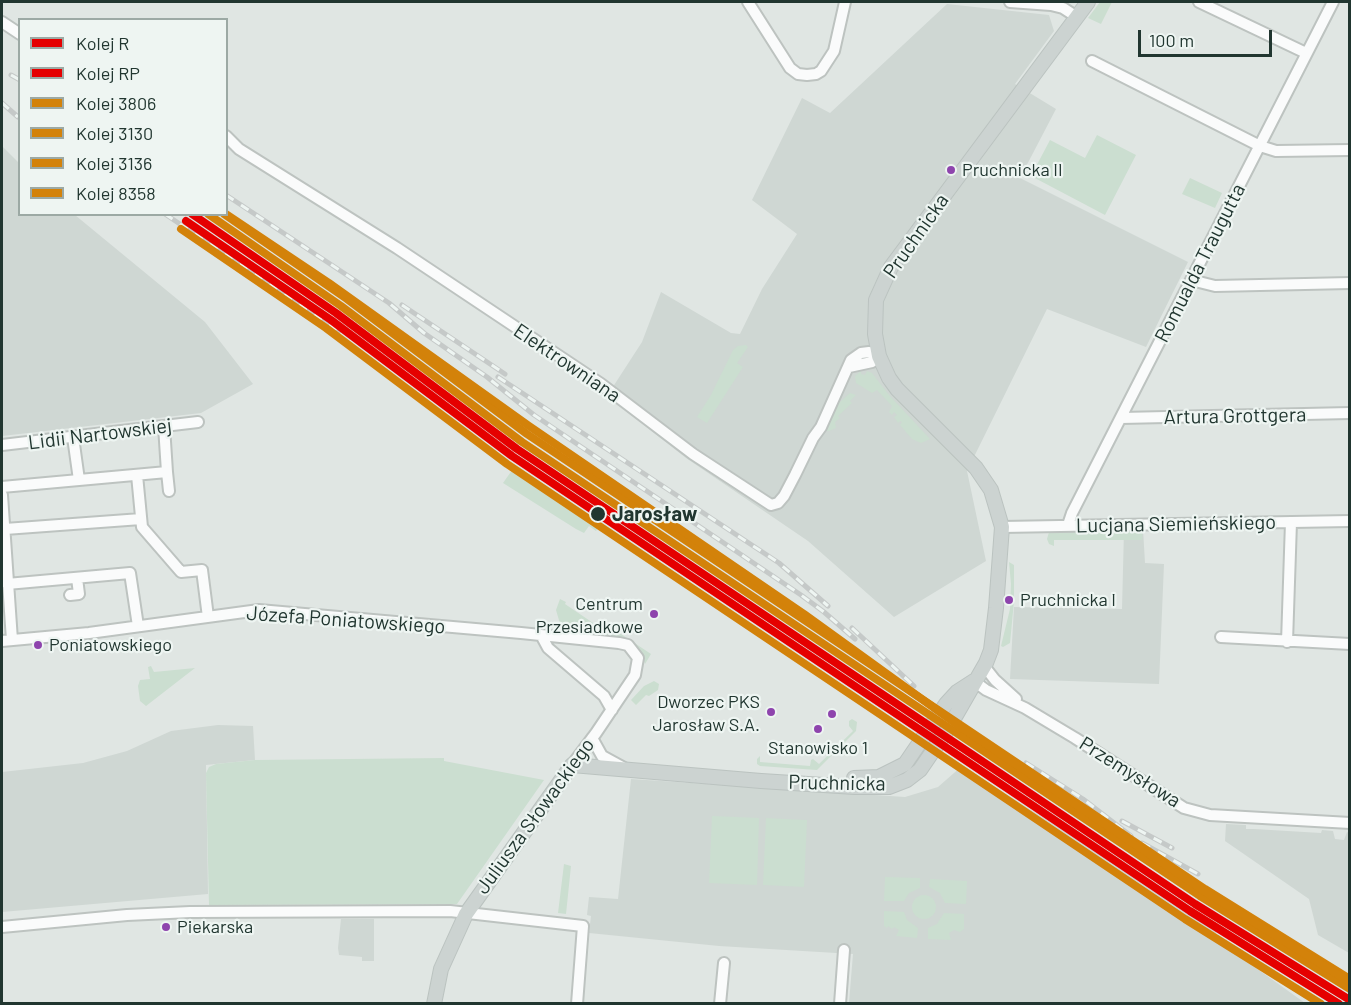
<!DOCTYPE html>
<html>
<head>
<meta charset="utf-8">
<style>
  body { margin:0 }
  #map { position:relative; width:1351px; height:1005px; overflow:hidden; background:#e0e6e3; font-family:Barlow,sans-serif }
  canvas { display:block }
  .frame { position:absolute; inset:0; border:3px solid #213630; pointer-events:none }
  .legend { position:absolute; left:18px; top:18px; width:210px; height:198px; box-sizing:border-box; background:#eef5f2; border:2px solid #9ca9a4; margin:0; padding:8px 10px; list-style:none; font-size:18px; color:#213630 }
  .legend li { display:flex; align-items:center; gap:12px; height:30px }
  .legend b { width:30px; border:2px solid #9ca9a4 }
  .scale { position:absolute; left:1138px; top:30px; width:134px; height:27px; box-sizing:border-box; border:3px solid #213630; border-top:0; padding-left:8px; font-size:18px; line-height:21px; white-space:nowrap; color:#213630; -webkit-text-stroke:4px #eef5f2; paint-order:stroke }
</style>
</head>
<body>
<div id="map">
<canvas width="1351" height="1005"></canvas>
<div class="frame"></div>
<ul class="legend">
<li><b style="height:8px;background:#e50000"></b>Kolej R</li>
<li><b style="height:8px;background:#e50000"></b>Kolej RP</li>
<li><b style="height:8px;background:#d3820a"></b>Kolej 3806</li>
<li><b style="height:8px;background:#d3820a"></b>Kolej 3130</li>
<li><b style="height:8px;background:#d3820a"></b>Kolej 3136</li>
<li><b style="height:8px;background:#d3820a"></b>Kolej 8358</li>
</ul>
<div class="scale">100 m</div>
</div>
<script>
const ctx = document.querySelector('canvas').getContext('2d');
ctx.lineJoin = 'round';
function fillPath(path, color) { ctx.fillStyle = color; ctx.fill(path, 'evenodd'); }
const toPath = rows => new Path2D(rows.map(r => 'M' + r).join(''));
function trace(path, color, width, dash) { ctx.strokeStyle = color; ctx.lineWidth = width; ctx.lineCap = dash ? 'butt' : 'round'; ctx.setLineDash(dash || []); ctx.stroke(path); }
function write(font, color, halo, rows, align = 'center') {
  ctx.font = font + ' Barlow,sans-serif'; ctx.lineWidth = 4.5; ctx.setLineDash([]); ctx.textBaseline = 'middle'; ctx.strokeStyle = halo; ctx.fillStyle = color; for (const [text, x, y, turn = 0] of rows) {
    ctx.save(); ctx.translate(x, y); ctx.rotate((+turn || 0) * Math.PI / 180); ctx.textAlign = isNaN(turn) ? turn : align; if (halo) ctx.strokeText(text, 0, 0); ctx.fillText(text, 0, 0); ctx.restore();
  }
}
const built = toPath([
  [947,4,1049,15,1054,31,1015,84,1056,109,1020,178,1188,262,1146,347,1047,309,967,471,986,561,894,617,808,541,686,458,607,396,642,342,661,292,731,333,740,334,762,289,797,234,752,200,802,98,830,113],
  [2,146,19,163,20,214,75,215,205,322,253,384,201,413,2,436],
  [1143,529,1145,563,1164,564,1159,684,1010,679,1014,607,1122,609,1124,530],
  [218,725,253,726,255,760,206,765,208,894,2,912,2,772,83,763,127,751,171,731],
  [962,766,1218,929,1214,938,1305,1003,849,1003,853,954,719,946,589,933,591,916,587,915,589,897,618,899,631,779,905,797,938,787],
  [1226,824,1246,825,1246,829,1254,829,1321,833,1322,830,1333,831,1335,839,1344,840,1347,832,1349,833,1349,953,1318,935,1309,899,1225,841],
  [341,919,374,919,374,961,362,961,362,957,339,955,338,948]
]);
const green = toPath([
  [1100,2,1112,2,1101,24,1088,18],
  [1097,135,1136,155,1105,215,1031,176,1050,140,1085,158],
  [1190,178,1222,193,1215,208,1182,194],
  [746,345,748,347,737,363,743,367,707,423,697,417,711,395,733,350,738,346],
  [861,371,861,374,865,375,867,371,872,373,889,395,930,439,921,443,912,439,900,425,902,422,900,421,898,423,894,417,897,415,894,412,892,415,889,412,892,406,877,390,872,393,856,383,855,376],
  [850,393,856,395,850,401,852,403,838,416,840,418,835,422,836,428,829,431,825,431,838,401,840,402],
  [515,466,601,524,596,531,589,526,584,533,576,529,503,483],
  [1143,529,1142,540,1054,540,1054,546,1049,544,1047,539,1049,532,1054,531],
  [1009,562,1014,565,1014,601,1010,643,1003,647,1001,646,1010,609,1011,584],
  [560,599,566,602,565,604,602,629,606,624,651,654,645,664,641,652,628,640,577,634,561,627,556,610],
  [151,666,154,672,195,668,146,706,140,701,138,686,140,680,150,679,148,667],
  [654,681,659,684,658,690,649,696,646,695,636,705,631,700,644,686],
  [852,719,857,722,856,731,817,770,760,766,757,764,757,759,760,756,760,762,810,766,811,760,813,759,819,764,853,731,849,726,849,721],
  [444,758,444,761,544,780,457,904,209,905,206,773,209,767,216,764,255,760],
  [712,816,759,818,757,885,709,883],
  [766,818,807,820,804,887,763,885],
  [564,864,571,866,566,914,558,913],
  [885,877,920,878,920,888,909,893,904,901,884,901],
  [930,879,967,881,966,904,945,903,940,893,929,887],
  '912 907a12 12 0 1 1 24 0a12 12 0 1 1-24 0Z',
  [884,911,904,912,907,920,918,928,917,938,896,936,899,930,894,927,892,929,888,926,887,928,884,926],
  [944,913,964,914,964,929,960,932,954,930,949,933,951,940,928,939,928,928,937,924]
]);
const minor = toPath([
  [748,2,790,68,798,74,807,75,816,74,821,71,834,51,845,2],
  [1010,2,1051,5,1063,8,1077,17],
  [1199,2,1306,53],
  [2,22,20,34],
  [1092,61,1260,146,1276,151,1350,150],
  [226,136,239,149,397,248,601,384,693,454,771,505,778,503,784,496,795,475,813,438,821,427,851,360,861,353,869,352,879,356,872,362,849,367],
  [1191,280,1215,286,1350,283],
  [1121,418,1350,413],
  [73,437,79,480],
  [2,445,198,422],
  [167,472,169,491],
  [137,475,142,527,181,572,202,570,208,617],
  [2,487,167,472,164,426],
  [2,495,12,640],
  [1068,525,1072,513,1333,2],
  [1002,527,1350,521],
  [5,529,141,519],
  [7,584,130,573,138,626],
  [70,595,79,594,77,578],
  [541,635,548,648,604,696,612,710],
  [1221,637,1350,644],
  [2,641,89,633,259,610,521,633,619,643,628,645,638,658,635,675,596,733,572,765],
  [1287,642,1291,522],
  [984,666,995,680,1016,699],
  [974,681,986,690,1025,708,1075,738,1184,808,1210,815,1350,823],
  [592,738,602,756,624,768],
  [2,927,127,915,190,912,450,911,583,926,577,1004],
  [720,1004,724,963],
  [840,1004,844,950]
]);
const major = toPath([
  [854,778,879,777,905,764,946,704,957,692,974,681],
  [434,1004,441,969,466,914,572,765,761,781,855,787,889,787,907,780,920,770,948,729,986,663,991,650,996,608,1002,527,991,490,976,468,897,389,889,378,879,356,875,334,876,300,891,267,1088,2]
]);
const rail = toPath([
  [11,75,20,80],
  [2,103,18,117],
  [226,195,389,303,424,333,487,377,534,415,801,595,824,612,855,639],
  [165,214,339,331],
  [402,305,505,374],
  [498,377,779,563,828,606],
  [852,628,914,686],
  [991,752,1199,890,1248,919,1275,932],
  [1026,763,1083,799,1131,836],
  [1122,821,1172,848],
  [1142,843,1198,874]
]);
const rail1 = toPath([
  [192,214,336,313,517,449,1195,904,1350,1000]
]);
const rail2 = toPath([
  [186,221,331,320,512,456,1190,911,1339,1004]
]);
const rail3 = toPath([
  [208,214,341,306,522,442,1200,896,1350,989]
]);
const rail4 = toPath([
  [181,229,326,328,507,464,1185,919,1321,1004]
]);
const rail5 = toPath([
  [224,214,347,299,527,434,1205,889,1350,979]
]);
const rail6 = toPath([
  [226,214,329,283,529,426,804,614,966,731,1204,891,1350,982]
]);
const markers = [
  [951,170,5,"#8e44ad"],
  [598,514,8,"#213630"],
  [1009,600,5,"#8e44ad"],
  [654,614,5,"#8e44ad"],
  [38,645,5,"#8e44ad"],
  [771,712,5,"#8e44ad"],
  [832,714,5,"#8e44ad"],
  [818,729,5,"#8e44ad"],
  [166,927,5,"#8e44ad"]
];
const busNames = [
  ["Pruchnicka II",962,170],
  ["Pruchnicka I",1020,600],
  ["Centrum",643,604,"right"],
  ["Przesiadkowe",643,627,"right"],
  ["Poniatowskiego",49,645],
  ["Dworzec PKS",760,702,"right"],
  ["Jarosław S.A.",760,725,"right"],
  ["Stanowisko 1",818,748,"center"],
  ["Piekarska",177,927]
];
const streetNames = [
  ["Pruchnicka",916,236,-55],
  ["Romualda Traugutta",1200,263,-63],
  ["Elektrowniana",567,363,34],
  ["Artura Grottgera",1235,416,-1],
  ["Lidii Nartowskiej",100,434,-7],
  ["Lucjana Siemieńskiego",1176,524,-1],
  ["Józefa Poniatowskiego",346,620,4],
  ["Przemysłowa",1130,772,32],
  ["Pruchnicka",837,783,1],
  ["Juliusza Słowackiego",535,816,-54]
];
const stopNames = [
  ["Jarosław",612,514]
];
fillPath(built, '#cfd7d3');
fillPath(green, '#cbded0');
trace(minor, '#bdc3c0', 14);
trace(major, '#bbc3c0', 16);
trace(minor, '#fafbfb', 10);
trace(major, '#ccd3d1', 14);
trace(rail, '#c5c9c8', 5);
trace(rail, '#eef5f2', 3, [9]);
trace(rail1, '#e50000', 8);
trace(rail2, '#e50000', 8);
trace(rail3, '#d3820a', 8);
trace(rail4, '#d3820a', 8);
trace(rail5, '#d3820a', 8);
trace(rail6, '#d3820a', 8);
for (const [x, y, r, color] of markers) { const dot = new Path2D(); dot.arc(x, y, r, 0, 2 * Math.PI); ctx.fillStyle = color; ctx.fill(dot); trace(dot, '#eef5f2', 2); }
write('18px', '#213630', '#eef5f2', busNames, 'left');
write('20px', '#213630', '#eef5f2', streetNames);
write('bold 20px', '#213630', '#eef5f2', stopNames, 'left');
</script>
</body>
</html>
